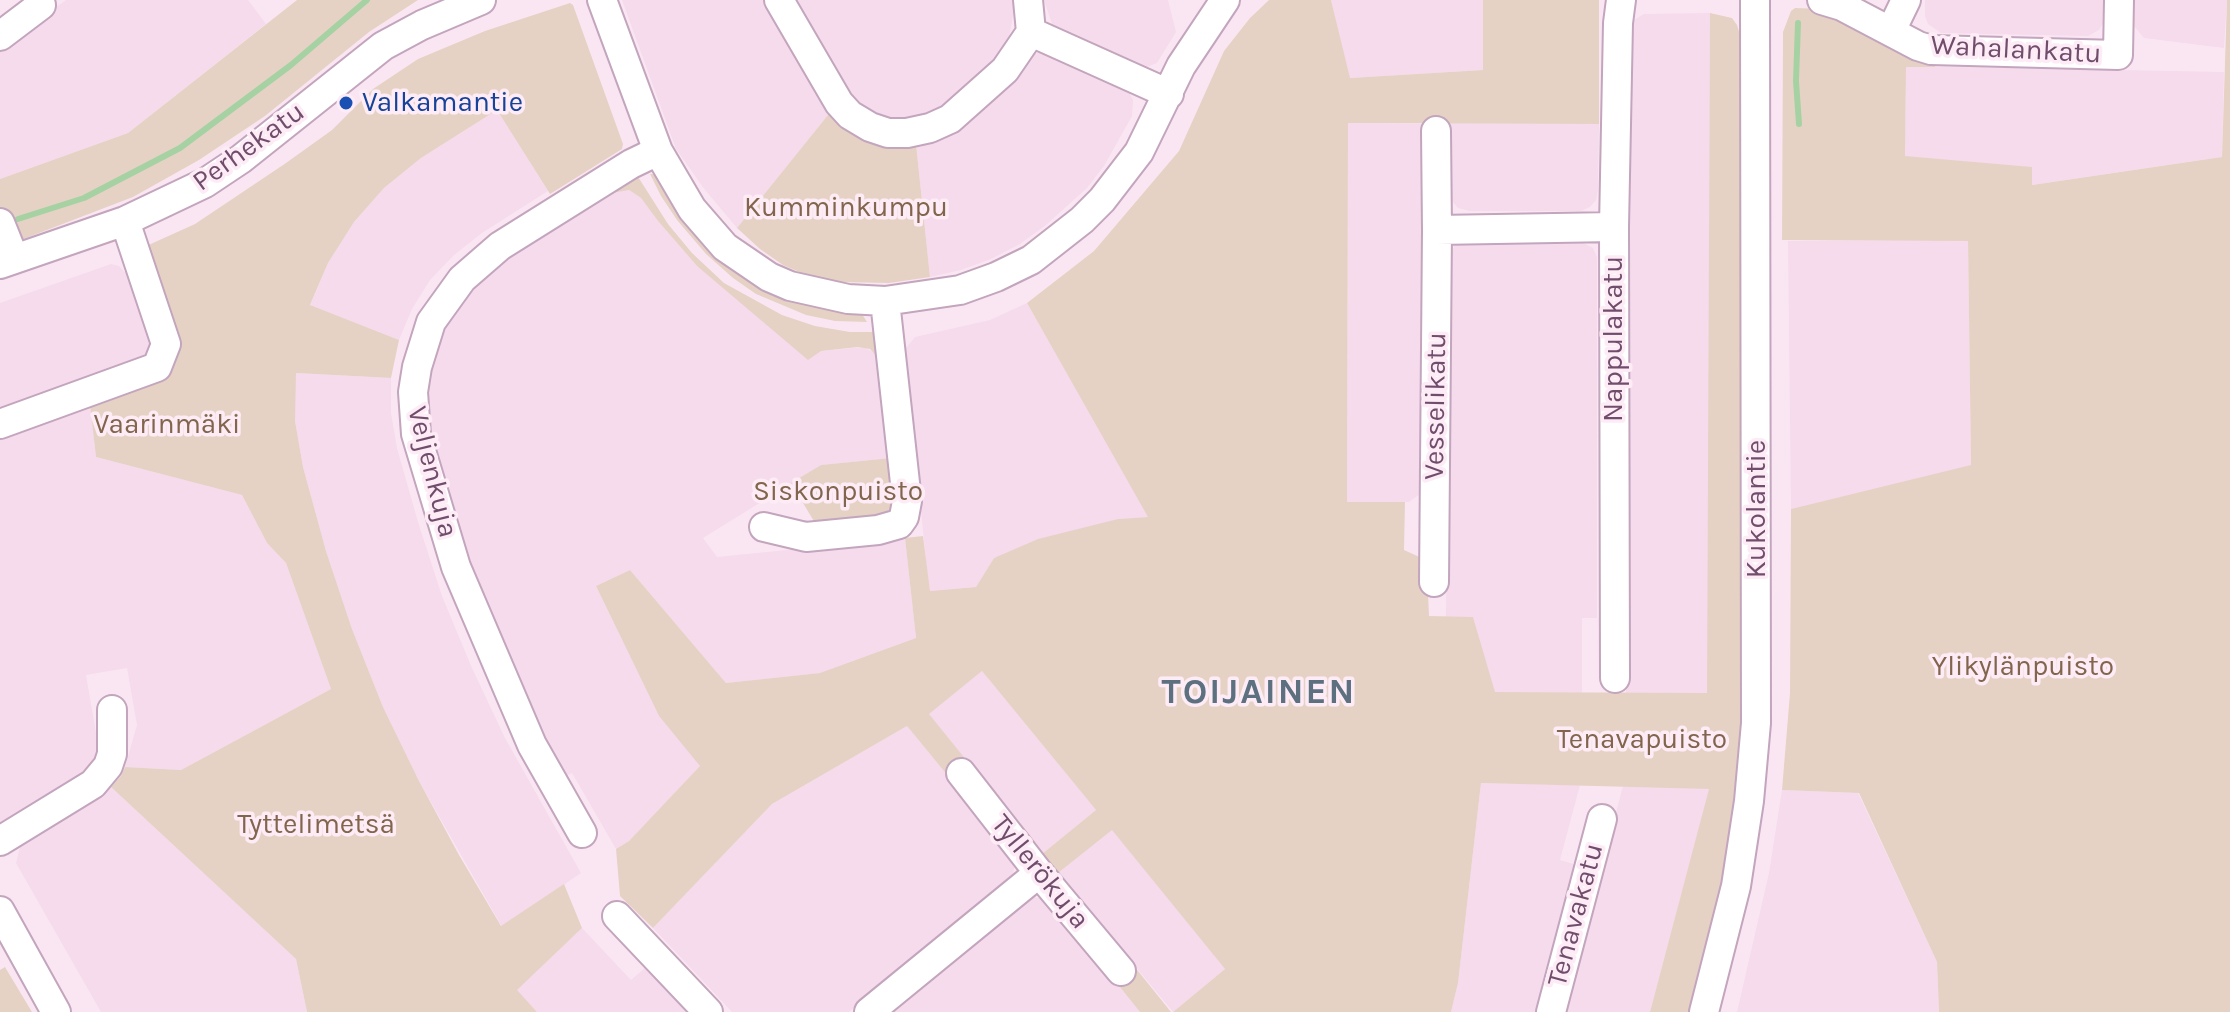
<!DOCTYPE html>
<html>
<head>
<meta charset="utf-8">
<style>
  body { margin:0 }
  canvas { display:block; background:#fae6f2 }
</style>
</head>
<body>
<canvas width="2230" height="1012"></canvas>
<script>
const ctx = document.querySelector('canvas').getContext('2d');
ctx.lineJoin = 'round';
function fillPath(path, color) { ctx.fillStyle = color; ctx.fill(path, 'evenodd'); }
const toPath = rows => new Path2D(rows.map(r => 'M' + r).join(''));
function trace(path, color, width, dash) { ctx.strokeStyle = color; ctx.lineWidth = width; ctx.lineCap = dash ? 'butt' : 'round'; ctx.setLineDash(dash || []); ctx.stroke(path); }
function write(font, color, halo, rows, align = 'center') {
  ctx.font = font + ' Karla,sans-serif'; ctx.lineWidth = 7; ctx.setLineDash([]); ctx.textBaseline = 'middle'; ctx.strokeStyle = halo; ctx.fillStyle = color; for (const [text, x, y, turn = 0] of rows) {
    ctx.save(); ctx.translate(x, y); ctx.rotate((+turn || 0) * Math.PI / 180); ctx.textAlign = isNaN(turn) ? turn : align; if (halo) ctx.strokeText(text, 0, 0); ctx.fillText(text, 0, 0); ctx.restore();
  }
}
const residential = toPath([
  [66,0,248,0,266,24,128,133,0,179,0,47],
  [622,0,765,0,832,110,737,228,705,190,676,149],
  [793,0,1015,0,1015,5,1009,38,994,66,946,107,920,119,892,119,865,108,846,88],
  [1044,0,1168,0,1176,32,1157,63,1142,69,1059,30,1052,24],
  [1331,0,1483,0,1483,70,1349,78],
  [1925,0,2106,0,2105,20,2099,30,2088,36,1941,33,1928,24,1925,16],
  [2132,0,2227,0,2224,48,2144,38,2134,26],
  [1710,13,1708,693,1626,693,1628,34,1634,20,1644,14],
  [1044,51,1129,92,1133,100,1132,116,1104,166,1087,188,1046,225,1020,244,991,259,961,270,930,277,916,144,961,126,1007,88,1029,56],
  [1906,66,2224,72,2222,157,2031,185,2032,168,1905,157],
  [497,110,548,191,482,233,454,255,430,280,412,309,399,340,310,306,328,263,354,222,384,188,421,158],
  [1348,123,1424,124,1423,484,1420,494,1409,502,1347,502],
  [1448,123,1599,124,1598,190,1596,200,1590,207,1581,211,1469,211,1458,208,1450,199,1448,190],
  [620,190,629,190,641,198,658,221,697,266,821,351,864,347,876,354,880,360,891,458,821,465,703,538,717,557,905,538,916,638,821,673,726,683,630,570,596,586,659,716,701,766,629,841,616,849,572,773,566,776,530,708,497,635,467,557,432,439,427,396,428,374,444,326,459,302,478,281,501,263],
  [1968,240,1971,466,1791,509,1788,241],
  [1469,241,1582,242,1593,248,1597,257,1597,618,1582,618,1582,693,1494,692,1473,617,1446,617,1448,262,1454,246],
  [111,264,119,266,130,278,152,343,145,357,0,412,0,303],
  [1027,303,1149,517,1118,519,994,558,976,587,929,591,905,349,915,337,990,320],
  [295,373,391,378,391,413,397,448,418,522,442,596,472,668,505,738,581,873,502,927,419,781,383,707,352,629,326,551,303,467,295,421],
  [90,405,96,457,242,495,267,543,286,563,331,689,181,770,125,767,137,725,127,668,86,675,99,750,94,768,7,823,0,823,0,438],
  [982,671,1096,810,1042,854,928,714],
  [907,726,1011,853,1015,864,1012,878,849,1012,732,1012,653,928,772,804],
  [1481,783,1580,785,1560,860,1577,865,1538,1012,1451,1012,1458,983],
  [1623,786,1710,788,1650,1012,1563,1012],
  [111,787,296,959,307,1012,101,1012,16,863,20,847,26,842],
  [1782,790,1858,793,1937,962,1939,1012,1737,1012,1769,873],
  [1112,829,1225,969,1173,1012,1058,873],
  [1032,897,1043,898,1052,904,1140,1012,886,1012],
  [582,928,631,980,645,968,687,1012,537,1012,516,990]
]);
const green = toPath([
  [297,0,418,0,369,32,265,116,199,160,133,197,0,248,0,179,128,133],
  [1269,0,1331,0,1350,78,1483,70,1483,0,1599,0,1599,124,1348,123,1347,502,1405,502,1404,550,1424,559,1427,569,1429,616,1473,617,1495,692,1707,693,1710,13,1732,18,1737,25,1740,35,1747,660,1733,837,1694,1012,1650,1012,1709,789,1481,783,1458,983,1451,1012,1173,1012,1225,969,1112,830,1058,873,1042,854,1096,810,982,671,929,714,967,761,948,776,907,726,772,804,653,928,620,896,616,849,629,841,700,766,659,716,596,586,630,570,726,683,820,673,916,638,905,538,923,536,930,591,976,587,994,558,1038,539,1118,519,1148,517,1027,303,1094,251,1179,151,1224,51,1250,18],
  [2227,0,2230,0,2230,1012,1939,1012,1937,962,1859,793,1782,790,1790,693,1791,509,1971,465,1968,241,1782,240,1783,32,1791,11,1795,8,1823,9,1936,60,1935,67,1906,67,1905,156,2032,167,2032,185,2222,157],
  [570,3,573,5,623,144,622,149,550,194,497,110,421,158,384,188,354,222,328,263,310,305,399,340,391,378,296,373,295,421,303,467,326,551,352,629,383,707,419,781,459,855,501,926,564,884,582,928,517,990,537,1012,307,1012,296,959,111,787,121,776,125,767,181,770,331,689,286,563,267,543,242,495,96,457,90,405,171,368,177,356,176,344,144,247,195,224,286,163,332,130,373,89,418,59,485,31],
  [832,110,916,144,930,277,889,283,841,282,811,277,783,265,760,249,737,228],
  [635,172,668,224,692,253,724,283,782,315,815,326,850,332,879,332,880,360,870,349,858,347,821,351,808,360,697,266,658,221,641,198,629,190,612,193,565,223,562,217],
  [650,174,656,174,793,301,813,307,862,314,867,322,835,321,806,315,756,294,733,278,706,254,677,220,661,196],
  [891,458,894,508,886,516,815,523,791,483,821,465],
  [1134,966,1171,1012,1140,1012,1115,981],
  [5,967,32,1012,0,1012,0,970]
]);
const stream = toPath([
  [1798,23,1796,81,1799,124],
  [18,219,84,198,180,148,291,65,367,0]
]);
const minor = toPath([
  [602,0,658,151,692,209,725,247,769,277,790,286,848,299,885,301,960,290,996,277,1031,260,1082,220,1102,200,1139,152,1181,66,1225,0],
  [779,0,839,103,850,115,870,127,888,133,907,133,930,128,950,119,1005,70,1031,32],
  [1028,0,1031,32,1169,94],
  [1822,0,1842,6,1918,46,1931,50,2118,55,2119,0],
  [1891,31,1906,0],
  [0,36,41,5],
  [1436,131,1437,230],
  [0,223,14,258],
  [0,264,125,221,205,183,241,159,383,46,422,25,481,0],
  [0,424,157,367,166,344,125,221],
  [764,527,806,537,878,530,899,524,904,517,907,501,885,301],
  [1434,582,1437,230,1614,227],
  [1615,678,1614,227,1618,23,1621,0],
  [961,773,1039,873,1121,971],
  [582,833,532,745,456,567,416,434,413,392,417,367,431,322,462,279,500,246,631,164,658,151],
  [0,841,93,784,108,766,112,754,112,710],
  [0,911,56,1012],
  [617,916,708,1012],
  [869,1012,1039,873],
  [1551,1012,1602,819],
  [1704,1012,1736,886,1749,801,1756,723,1755,0]
]);
const markers = [
  [346,103,8,"#1a4fb4"]
];
const streetNames = [
  ["Wahalankatu",2016,50,3],
  ["Perhekatu",249,147,-36],
  ["Nappulakatu",1614,339,-90],
  ["Vesselikatu",1436,406,-89],
  ["Veljenkuja",432,472,76],
  ["Kukolantie",1757,509,-90],
  ["Tyllerökuja",1040,872,51],
  ["Tenavakatu",1576,915,-75]
];
const transitNames = [
  ["Valkamantie",362,103]
];
const parkNames = [
  ["Kumminkumpu",846,208],
  ["Vaarinmäki",167,425],
  ["Siskonpuisto",838,492],
  ["Ylikylänpuisto",2023,667],
  ["Tenavapuisto",1642,740],
  ["Tyttelimetsä",316,825]
];
const districtNames = [
  ["TOIJAINEN",1259,693]
];
fillPath(residential, '#f6dbed');
fillPath(green, '#e6d2c5');
trace(stream, '#a6d2a3', 6);
trace(minor, '#c3a5bd', 32);
trace(minor, '#fff', 28);
for (const [x, y, r, color] of markers) { const dot = new Path2D(); dot.arc(x, y, r, 0, 2 * Math.PI); ctx.fillStyle = color; ctx.fill(dot); trace(dot, '#fdecf6', 3); }
write('28px', '#714d6c', '#fdecf6', streetNames);
write('28px', '#164399', '#fdecf6', transitNames, 'left');
write('28px', '#81654c', '#fdecf6', parkNames);
ctx.letterSpacing = '2px';
write('bold 36px', '#5c7080', '#fdecf6', districtNames);
ctx.letterSpacing = '0px';
</script>
</body>
</html>
